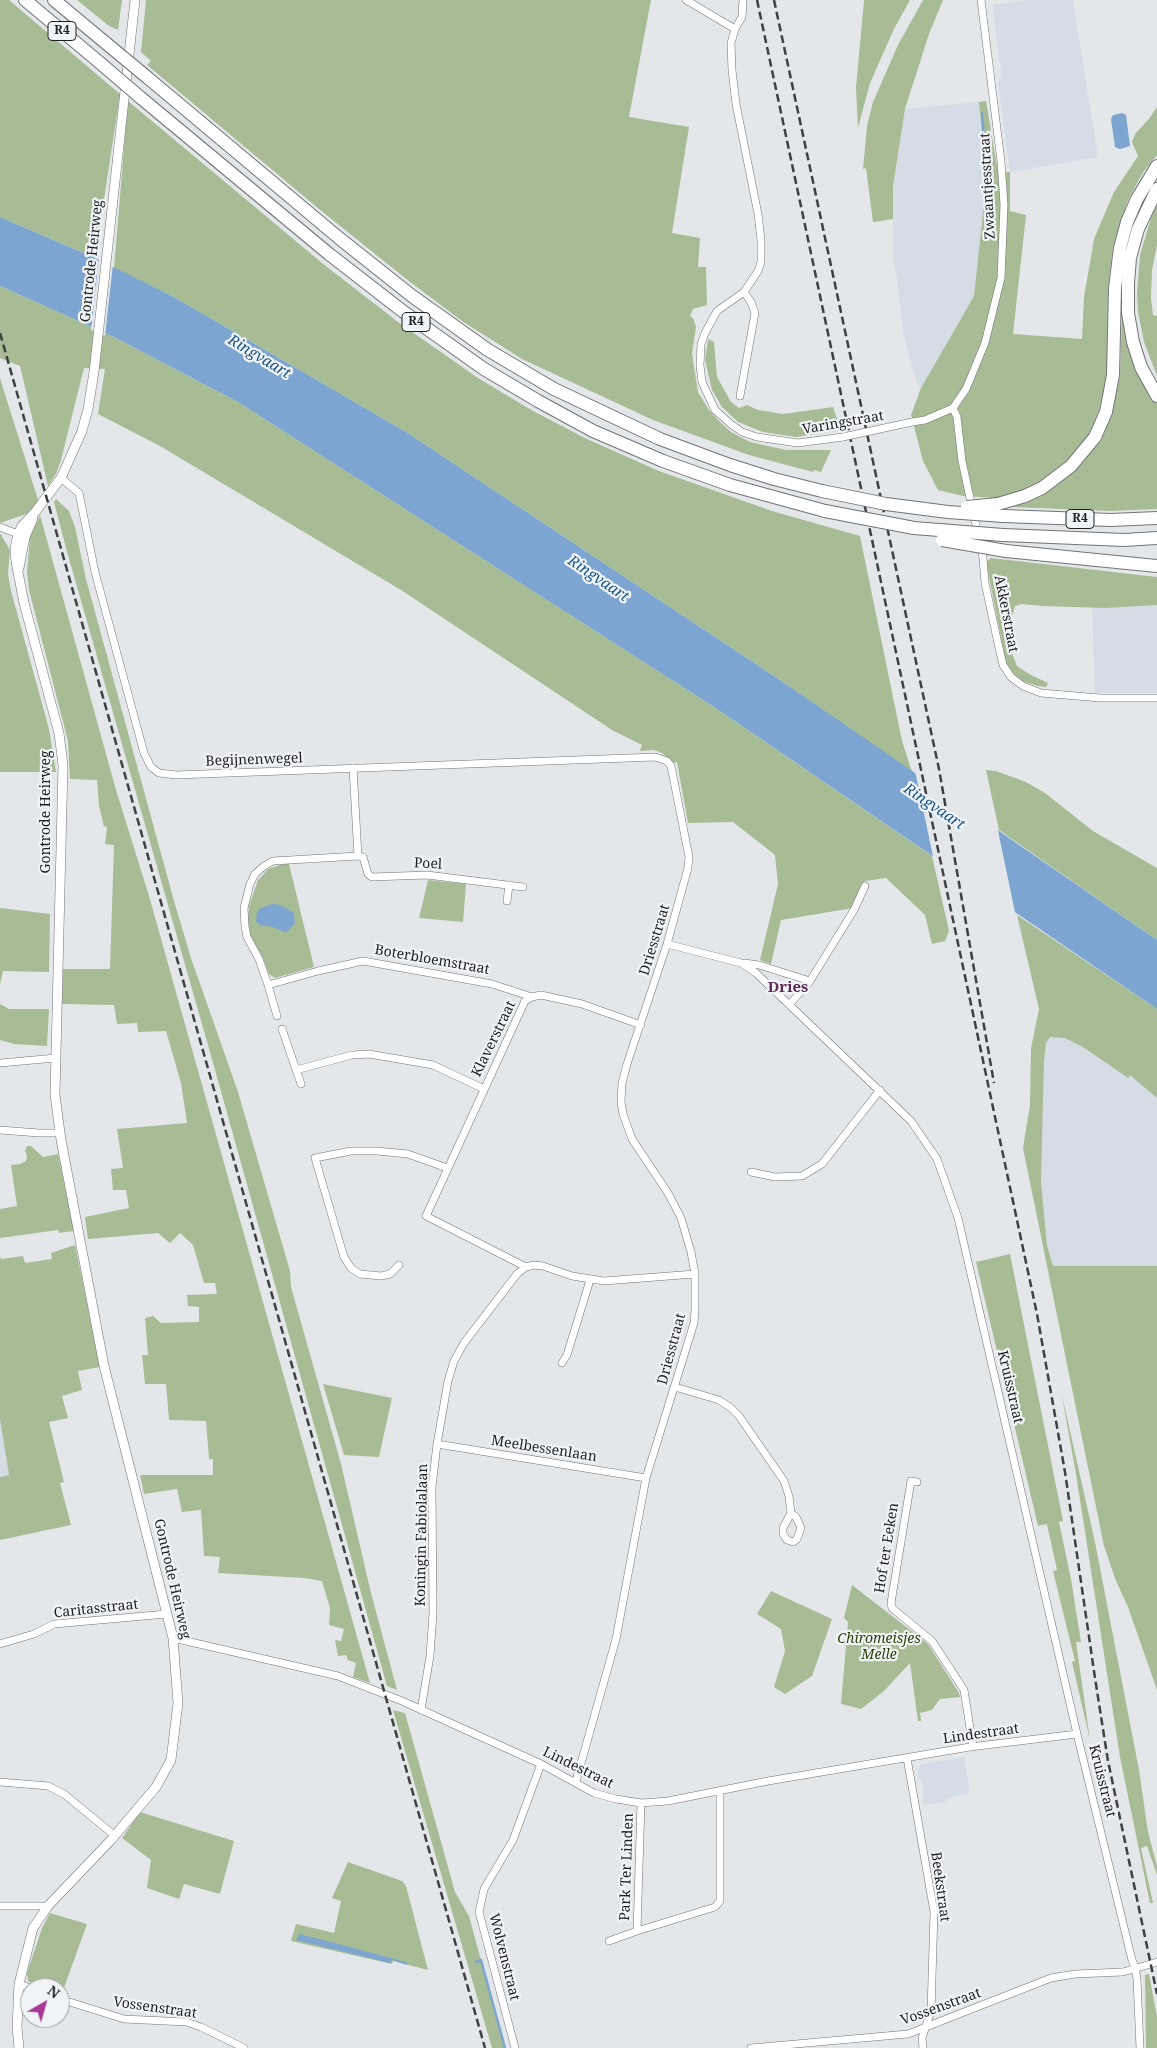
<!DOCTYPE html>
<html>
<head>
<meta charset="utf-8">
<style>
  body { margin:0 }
  #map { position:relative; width:1157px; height:2048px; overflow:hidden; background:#e4e7ea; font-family:"Noto Serif",serif }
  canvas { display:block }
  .north { position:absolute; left:20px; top:1978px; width:50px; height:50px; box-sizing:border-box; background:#f1f4f7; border:1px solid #9d9fa1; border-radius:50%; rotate:38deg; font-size:14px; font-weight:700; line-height:20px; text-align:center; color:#1f2021 }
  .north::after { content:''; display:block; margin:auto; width:18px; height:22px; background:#a73895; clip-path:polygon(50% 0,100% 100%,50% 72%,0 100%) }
</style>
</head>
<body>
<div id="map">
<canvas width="1157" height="2048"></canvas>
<div class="north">N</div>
</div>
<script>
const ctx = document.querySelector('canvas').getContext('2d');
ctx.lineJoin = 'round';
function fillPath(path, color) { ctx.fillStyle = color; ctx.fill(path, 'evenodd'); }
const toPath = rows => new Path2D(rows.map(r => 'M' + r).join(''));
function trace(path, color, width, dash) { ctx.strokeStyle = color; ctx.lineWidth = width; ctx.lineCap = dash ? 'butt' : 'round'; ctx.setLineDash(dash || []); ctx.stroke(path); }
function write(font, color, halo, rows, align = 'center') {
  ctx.font = font + ' "Noto Serif",serif'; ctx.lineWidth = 4.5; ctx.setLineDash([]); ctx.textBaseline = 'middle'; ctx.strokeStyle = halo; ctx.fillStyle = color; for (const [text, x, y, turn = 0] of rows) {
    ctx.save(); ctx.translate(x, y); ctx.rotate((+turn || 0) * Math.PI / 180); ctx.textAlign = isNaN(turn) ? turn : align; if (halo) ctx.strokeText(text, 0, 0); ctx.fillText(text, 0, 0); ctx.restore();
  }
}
const built = toPath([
  [1028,0,1073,0,1098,157,1010,172,998,83,1001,73,993,10,993,5],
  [979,102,987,175,974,296,921,388,917,383,903,332,897,277,893,261,893,186,905,109],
  [1157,605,1157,693,1095,693,1092,607],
  [1050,1037,1065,1038,1083,1047,1127,1078,1130,1074,1157,1098,1157,1266,1053,1266,1047,1245,1041,1182,1044,1061,1046,1043],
  [0,1419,9,1475,0,1477],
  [964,1757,970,1793,950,1797,945,1802,923,1805,923,1786,922,1781,919,1779,918,1771,921,1764]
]);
const green = toPath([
  [0,0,9,0,120,94,95,258,0,217],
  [77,0,122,0,118,30,109,26],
  [146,0,651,0,629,117,689,127,672,233,700,238,698,267,706,267,707,305,693,309,690,316,693,318,696,327,692,354,698,392,709,410,719,421,731,432,750,442,786,450,831,450,821,472,814,470,813,472,749,455,653,420,522,359,462,321,405,278,319,209,147,65,151,61,141,52],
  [864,0,910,0,894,29,870,83,858,128,856,88],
  [923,0,943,0,929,34,905,109,893,186,893,219,873,222,866,168,863,169,867,126,873,102,898,45],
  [128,101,322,263,398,322,478,378,533,411,589,440,659,471,772,511,860,536,902,741,912,772,786,684,406,432,174,297,114,268],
  [986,101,998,172,1010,172,1010,211,1026,215,1013,334,1082,339,1084,297,1094,239,1114,192,1138,156,1132,142,1135,134,1148,120,1157,107,1157,155,1144,171,1130,196,1121,219,1113,247,1108,288,1107,375,1099,410,1090,434,1066,461,1038,483,1023,490,996,498,963,496,938,490,923,461,911,415,921,388,974,296,987,175,986,173,979,102],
  [1157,205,1157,245,1152,270,1151,298,1153,315,1157,316,1157,376,1144,342,1138,312,1137,293,1140,255,1151,218],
  [1123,283,1149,393,1157,404,1157,509,1111,511,1012,507,1045,494,1056,486,1075,471,1101,441,1112,414,1120,376],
  [0,286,114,337,238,402,714,707,932,856,949,931,945,941,932,944,925,915,886,878,865,881,853,908,781,920,771,964,760,960,778,884,775,855,733,822,688,823,677,762,673,763,662,753,654,750,640,751,642,745,612,730,401,590,160,446,98,414,105,369,84,368,61,460,56,474,48,486,20,366,0,358],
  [708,339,714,342,717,377,731,402,739,408,747,405,758,410,783,414,833,407,841,430,796,437,763,432,738,422,722,407,712,390,705,360],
  [0,378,39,503,29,513,0,523],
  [56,499,69,511,75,527,86,579,174,901,191,958,238,1092,290,1271,291,1287,341,1464,371,1593,397,1690,387,1686,210,1052,66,548,54,502],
  [40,515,116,790,149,896,370,1683,353,1677,356,1663,348,1660,346,1655,338,1656,335,1640,341,1641,344,1629,329,1625,330,1608,322,1581,304,1578,218,1573,220,1557,204,1556,201,1510,182,1512,177,1489,144,1494,140,1475,213,1475,213,1459,209,1459,206,1421,169,1420,166,1384,145,1384,142,1355,148,1355,145,1318,153,1316,161,1323,199,1322,199,1307,188,1306,187,1295,217,1294,215,1283,204,1283,193,1245,180,1233,170,1243,158,1233,88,1239,85,1217,129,1208,126,1190,113,1190,111,1169,123,1168,117,1129,187,1123,181,1083,166,1031,138,1032,137,1023,117,1024,114,1005,62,1004,63,969,110,969,114,845,105,844,107,828,106,826,104,827,99,805,97,780,70,779,68,741,29,590,27,572,30,537],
  [0,533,10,550,8,574,11,591,49,729,56,772,0,772],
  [991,558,1157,577,1157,605,1105,608,1042,606,1022,604,1015,606,1006,638,1017,666,1029,674,1048,683,1046,687,1038,686,1022,681,1013,673,1006,663,986,562],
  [986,770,996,771,1026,782,1045,793,1093,831,1157,868,1157,940,999,830],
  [283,864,289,864,314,967,275,978,269,974,263,958,250,936,248,920,249,906,258,880,268,869],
  [428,880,466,884,463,922,419,918],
  [0,908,50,914,49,972,3,971,0,985],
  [1017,915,1157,1009,1157,1098,1130,1075,1128,1078,1083,1047,1065,1038,1050,1037,1046,1043,1044,1061,1041,1182,1047,1245,1053,1266,1157,1266,1157,1690,1128,1607,1116,1581,1104,1546,1023,1148,1030,1105,1031,1048,1039,1009],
  [0,1004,9,1009,49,1009,47,1046,14,1044,0,1040],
  [27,1146,31,1146,43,1157,58,1154,74,1231,59,1233,58,1230,0,1238,0,1209,17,1206,11,1165,20,1164,26,1161,27,1156,25,1151],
  [75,1245,100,1367,78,1371,82,1390,62,1396,68,1418,49,1422,64,1482,60,1483,71,1525,0,1540,0,1477,9,1475,0,1419,0,1256,1,1259,23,1256,25,1263,52,1259,51,1253],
  [1010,1254,1063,1521,1059,1522,1071,1579,1081,1642,1076,1642,1090,1740,1072,1662,1075,1661,1053,1571,1057,1570,1047,1524,1038,1526,976,1262],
  [323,1384,392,1398,379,1457,344,1455],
  [1061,1391,1095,1542,1139,1770,1148,1832,1157,1866,1157,1875,1147,1846,1141,1848,1153,1903,1150,1903,1120,1757,1076,1474],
  [852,1585,928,1644,959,1693,960,1697,940,1699,932,1710,920,1713,921,1721,918,1721,910,1663,884,1691,861,1709,841,1704,848,1622,844,1618],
  [771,1591,832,1619,812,1676,785,1694,774,1687,785,1651,781,1629,757,1614],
  [393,1710,405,1713,455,1892,469,1916,505,2048,492,2048],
  [140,1812,234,1841,220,1894,184,1884,179,1899,147,1888,151,1860,122,1838],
  [348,1862,402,1881,406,1886,428,1970,393,1961,392,1964,291,1941,296,1924,334,1933,341,1901,332,1898],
  [50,1913,87,1924,61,1996,60,1988,41,1988,28,1981,27,1973,42,1928],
  [1149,1974,1157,2017,1157,2048,1146,2048,1145,1975]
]);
const water = toPath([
  [1122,113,1126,115,1130,146,1120,149,1115,147,1111,119,1113,115],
  [0,217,95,258,174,297,406,432,786,684,1157,940,1157,1009,714,707,238,402,114,337,0,286],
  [272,904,280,905,294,913,295,923,288,931,285,932,273,927,260,925,256,921,257,913,259,909],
  [300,1934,406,1962,407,1965,392,1960,390,1963,296,1940]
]);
const pier = toPath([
  [99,257,113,264,105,336,91,330],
  [915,771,997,826,1016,917,934,861]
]);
const stream = toPath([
  [982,113,985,151],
  [987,173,987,171],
  [476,1962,481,1960,505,2048]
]);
const minor = toPath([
  [686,0,735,29],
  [743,0,742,17,735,29,731,43,732,70,736,104,758,214,761,240,761,262,758,271,744,292,717,311,705,333,701,344,700,365,702,382,715,410,732,425,742,432,757,437,798,443,843,437],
  [740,396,755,313,751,302,744,292],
  [953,408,957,417,962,461,983,558,985,583,997,639,1003,665,1011,677,1023,686,1041,693,1100,698,1157,698],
  [912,422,925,420,953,408,966,389,985,343,1001,278,1004,205,1001,161,981,0],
  [61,478,79,493,95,572,144,753,151,767,159,773,176,775,655,757,667,761,671,766,689,857,688,868,667,944,627,1064,622,1083,621,1102,623,1114,632,1139,668,1193,681,1218,691,1252,695,1274,695,1310,694,1323,646,1478,616,1639,576,1781],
  [0,527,23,536],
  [353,768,358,856,273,861,264,866,255,874,250,884,244,908,245,926,247,937,259,959,268,985,318,971,363,961,492,984,532,997],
  [358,856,363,857,368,874,372,877,427,875,523,887],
  [507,901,509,885],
  [667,944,741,963,756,973,911,1121,937,1159,958,1218,1077,1734,1132,1960,1135,1967,1137,1979,1140,2048],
  [744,963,759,965,810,981,790,1004],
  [810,981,854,910,865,886],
  [268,985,277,1016],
  [641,1025,582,1004,541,995,532,997,525,1001,426,1216,526,1267,534,1265,543,1266,572,1276,604,1281,695,1274],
  [282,1029,301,1084],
  [0,1063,56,1058],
  [296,1070,352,1055,369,1054,433,1065,484,1089],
  [0,1130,39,1133,60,1133],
  [751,1172,775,1177,802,1176,822,1164,880,1090],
  [399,1265,390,1274,381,1276,360,1274,351,1268,344,1257,315,1158,351,1151,377,1151,408,1154,447,1168],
  [562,1363,567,1355,590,1280],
  [675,1387,719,1400,731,1408,739,1416,784,1481,789,1496,791,1513,783,1528,783,1534,787,1540,793,1542,797,1539,801,1528,796,1517,791,1513],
  [437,1444,646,1478],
  [917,1482,911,1481,891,1603,892,1608,932,1641,964,1690,973,1747],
  [173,1638,338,1676,402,1701,541,1764,594,1793,616,1799,641,1803,668,1801,768,1781,970,1747,1077,1734],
  [0,1644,34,1634,54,1624,167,1614],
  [421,1710,430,1656,433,1613,432,1487,437,1444,448,1381,454,1361,464,1343,517,1274,526,1267],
  [907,1758,934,1912,931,2011,922,2038,923,2048],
  [0,1782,48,1786,64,1794,114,1835],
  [641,1803,637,1931,715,1907,720,1901,720,1792],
  [0,1906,48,1906],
  [609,1941,637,1931],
  [19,1984,30,1988],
  [60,1999,124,2019,186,2022,201,2027,244,2048],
  [515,2048,479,1912,484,1889,513,1840,541,1764],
  [751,2048,908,2034,1051,1978,1075,1974,1123,1972,1157,1962]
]);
const tertiary = toPath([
  [19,568,25,537,33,518],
  [19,2048,17,2027,19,1984,33,1928,48,1906,111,1840,156,1787,171,1760,178,1703,173,1638,104,1366,61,1140,55,1095,63,765,59,733,24,603,16,562,15,548,18,534,22,526,36,511,61,478,82,431,88,409,94,372,135,0]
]);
const motorway = toPath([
  [25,0,99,62],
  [54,0,107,44],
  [148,78,339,238,412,296,488,350,554,389,660,439,730,465,774,479,822,491],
  [141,98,329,254,405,313,484,369,538,401,593,431,663,461,730,485,825,511],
  [1157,189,1138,229,1130,258,1128,283,1128,313,1133,342,1141,367,1157,396],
  [998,504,1025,496,1042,488,1071,466,1095,437,1106,412,1113,375,1115,288,1120,248,1127,222,1137,199,1157,166],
  [1003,516,1111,520,1157,518],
  [1003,535,1124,540,1157,538],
  [1006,551,1157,566]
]);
const rail = toPath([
  [757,0,1037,1314,1065,1472,1095,1678,1108,1761,1157,1994],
  [774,0,939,769,994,1083],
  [0,333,485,2048]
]);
const minorBridge = toPath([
  [843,437,912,422]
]);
const motorwayBridge = toPath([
  [107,44,148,78],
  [99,62,141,98],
  [822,491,886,504,948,512,1003,516],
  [967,507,998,504],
  [825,511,914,528,1003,535],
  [942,540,1006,551]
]);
const shields = [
  [62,31,28],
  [416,322,28],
  [1080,519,28]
];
const shieldNames = [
  ["R4",62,31],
  ["R4",416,322],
  ["R4",1080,519]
];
const streetNames = [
  ["Zwaantjesstraat",988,186,-93],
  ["Gontrode Heirweg",92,261,-84],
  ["Varingstraat",843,423,-10],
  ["Akkerstraat",1006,614,79],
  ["Begijnenwegel",254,760,-2],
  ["Gontrode Heirweg",46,812,-90],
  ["Poel",428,864,3],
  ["Driesstraat",655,940,-73],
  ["Boterbloemstraat",432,960,10],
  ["Klaverstraat",494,1039,-64],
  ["Driesstraat",672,1349,-75],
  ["Kruisstraat",1010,1387,77],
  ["Meelbessenlaan",544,1449,9],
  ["Koningin Fabiolalaan",422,1535,-89],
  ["Hof ter Eeken",887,1548,-81],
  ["Gontrode Heirweg",172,1579,77],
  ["Caritasstraat",96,1609,-6],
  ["Lindestraat",981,1734,-8],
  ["Lindestraat",578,1768,26],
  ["Kruisstraat",1102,1781,76],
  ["Park Ter Linden",627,1867,-88],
  ["Beekstraat",940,1887,82],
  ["Wolvenstraat",504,1957,76],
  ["Vossenstraat",941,2007,-20],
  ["Vossenstraat",155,2008,8]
];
const parkNames = [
  ["Chiromeisjes",879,1639],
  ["Melle",879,1655]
];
const waterNames = [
  ["Ringvaart",259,357,31],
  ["Ringvaart",598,579,34],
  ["Ringvaart",934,807,34]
];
const neighbourhoodNames = [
  ["Dries",788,988]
];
fillPath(built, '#d4dde6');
fillPath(green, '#a7bc94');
fillPath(water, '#7da5d1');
fillPath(pier, '#e4e7ea');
trace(stream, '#7da5d1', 2.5);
trace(minor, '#717376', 8);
trace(tertiary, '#717376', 10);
trace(motorway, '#717376', 14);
trace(minor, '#fff', 7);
trace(tertiary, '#fff', 9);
trace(motorway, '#fff', 12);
trace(rail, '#3e4041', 2.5, [8, 4]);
trace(minorBridge, '#717376', 8, []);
trace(motorwayBridge, '#717376', 14, []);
trace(minorBridge, '#fff', 7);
trace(motorwayBridge, '#fff', 12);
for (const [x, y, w] of shields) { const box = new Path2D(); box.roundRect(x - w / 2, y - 9.5, w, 19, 4); ctx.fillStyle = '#f1f4f7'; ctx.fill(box); trace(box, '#1f2021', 1); }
write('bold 12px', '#1f2021', null, shieldNames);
write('14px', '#1f2021', '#f1f4f7', streetNames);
write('italic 14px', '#2b4208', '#f1f4f7', parkNames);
write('italic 15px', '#185389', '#f1f4f7', waterNames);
write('bold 15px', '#5d2753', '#f1f4f7', neighbourhoodNames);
</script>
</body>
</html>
